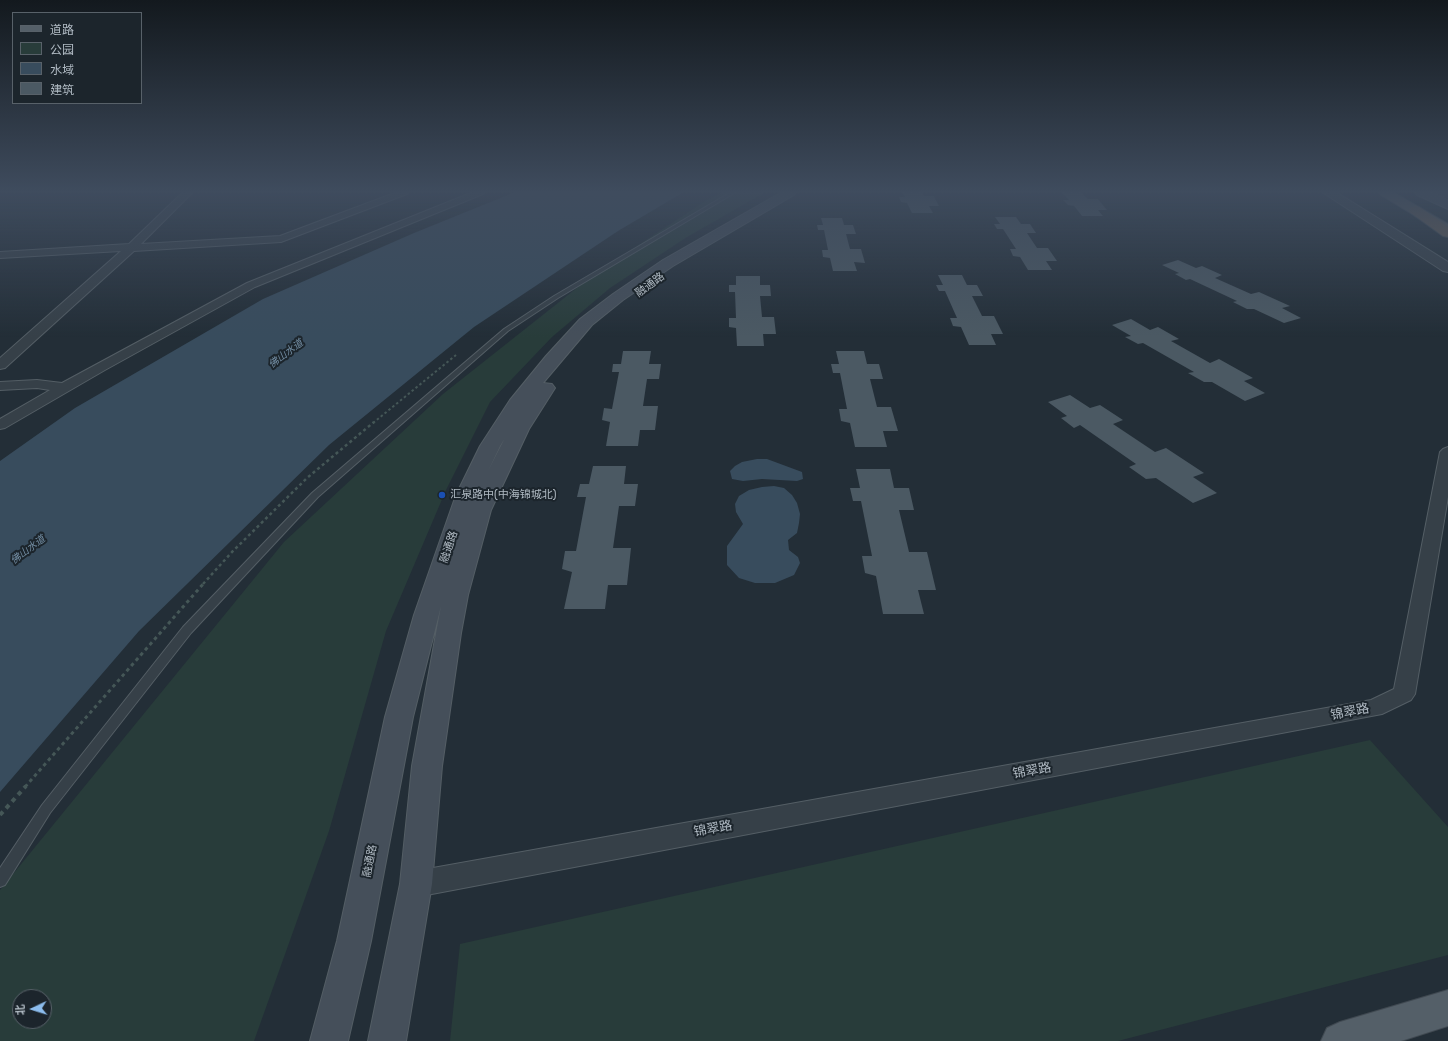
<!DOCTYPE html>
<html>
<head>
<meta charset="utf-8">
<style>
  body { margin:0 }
  #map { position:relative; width:1448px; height:1041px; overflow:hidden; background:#232e37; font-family:Rubik,"Noto Sans SC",sans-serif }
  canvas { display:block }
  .legend { position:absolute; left:12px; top:12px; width:130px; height:92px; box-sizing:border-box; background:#1c252c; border:1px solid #586169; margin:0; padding:5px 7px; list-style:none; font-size:12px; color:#b1bbc4 }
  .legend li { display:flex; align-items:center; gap:8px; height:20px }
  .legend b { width:20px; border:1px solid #586169 }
  .north { position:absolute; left:12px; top:989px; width:40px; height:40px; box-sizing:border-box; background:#1c252c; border:1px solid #586169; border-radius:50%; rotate:266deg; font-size:11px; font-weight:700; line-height:16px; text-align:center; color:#b1bbc4 }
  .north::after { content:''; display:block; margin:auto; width:14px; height:18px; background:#8cbdee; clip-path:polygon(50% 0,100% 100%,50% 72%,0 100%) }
</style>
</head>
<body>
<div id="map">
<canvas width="1448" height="1041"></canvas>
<ul class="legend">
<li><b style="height:5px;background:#545f68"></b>道路</li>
<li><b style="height:11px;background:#283c3a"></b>公园</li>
<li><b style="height:11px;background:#384c5d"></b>水域</li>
<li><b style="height:11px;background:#4b5963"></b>建筑</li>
</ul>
<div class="north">北</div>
</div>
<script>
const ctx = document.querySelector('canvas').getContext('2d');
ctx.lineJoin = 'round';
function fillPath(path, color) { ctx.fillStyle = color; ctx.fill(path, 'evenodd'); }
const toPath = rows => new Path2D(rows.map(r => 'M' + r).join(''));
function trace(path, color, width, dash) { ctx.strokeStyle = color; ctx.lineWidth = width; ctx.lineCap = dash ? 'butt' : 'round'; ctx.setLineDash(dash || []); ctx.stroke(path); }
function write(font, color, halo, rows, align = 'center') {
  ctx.font = font + ' Rubik,"Noto Sans SC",sans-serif'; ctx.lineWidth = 4; ctx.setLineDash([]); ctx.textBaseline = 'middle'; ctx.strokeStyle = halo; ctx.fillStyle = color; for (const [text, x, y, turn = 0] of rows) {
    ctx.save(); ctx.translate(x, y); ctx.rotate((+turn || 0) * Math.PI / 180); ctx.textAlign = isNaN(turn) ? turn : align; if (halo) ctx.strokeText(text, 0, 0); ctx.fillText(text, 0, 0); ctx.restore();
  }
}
const green = toPath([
  [723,192,766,192,687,237,610,288,552,337,490,402,446,490,386,631,329,831,254,1041,0,1041,0,890,284,542,443,394,592,276,705,201],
  [20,997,44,997,44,1021,20,1021],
  [1370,740,1448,827,1448,955,1118,1041,450,1041,460,944]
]);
const water = toPath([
  [515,192,684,192,618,231,474,327,329,445,139,631,0,792,0,461,75,408,263,299,414,233],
  [757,459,767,459,802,472,803,479,797,481,762,479,743,481,732,479,730,471,735,466,742,462],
  [774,486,784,488,792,495,797,503,800,514,799,523,797,533,788,540,789,550,798,557,800,563,794,575,775,583,755,583,739,578,727,565,727,546,743,524,736,512,735,504,739,496,749,490,762,487]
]);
const building = toPath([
  [902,192,922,192,924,196,934,196,939,206,929,206,933,213,912,213,907,203,901,202,899,197,905,197],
  [1061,192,1081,192,1088,199,1098,199,1107,210,1098,210,1103,216,1082,216,1074,206,1068,205,1063,200,1069,200],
  [995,217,1016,217,1021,224,1030,224,1036,233,1027,233,1037,248,1048,248,1057,261,1046,261,1052,270,1028,270,1020,257,1013,256,1010,249,1016,249,1003,229,997,229,994,224,1000,224],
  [821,218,842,218,844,225,853,225,856,234,846,234,850,249,861,249,865,263,854,262,857,271,833,271,830,258,823,257,822,250,828,250,824,230,818,230,817,225,823,225],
  [1178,260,1196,268,1202,266,1222,275,1215,278,1251,294,1259,292,1290,306,1282,308,1301,318,1284,323,1254,309,1247,309,1233,302,1237,301,1190,279,1186,280,1175,274,1179,273,1162,265],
  [938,275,962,275,967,285,977,285,983,296,972,296,982,316,994,316,1003,334,991,334,996,345,969,345,961,327,953,326,950,318,957,318,945,291,939,291,936,285,943,285],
  [736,276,760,276,760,285,770,285,771,296,760,296,762,317,774,317,776,334,763,334,764,346,737,346,736,328,729,327,729,318,736,318,735,292,729,292,729,285,736,285],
  [1131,319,1150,330,1158,327,1179,339,1171,341,1210,363,1219,359,1253,378,1244,381,1265,393,1245,401,1212,382,1204,382,1188,373,1194,372,1143,343,1138,344,1125,337,1131,336,1112,325],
  [623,351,651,351,649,364,661,364,659,379,647,379,643,406,658,406,655,430,640,430,638,446,606,446,610,422,602,420,604,408,612,409,619,372,612,372,613,364,621,364],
  [836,351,864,351,867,364,879,364,883,379,870,379,877,407,891,407,898,431,883,431,887,447,855,447,850,423,841,421,839,409,847,409,840,373,833,373,831,364,839,364],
  [1070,395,1090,408,1100,405,1123,420,1113,424,1155,452,1166,448,1204,473,1193,477,1217,493,1193,503,1156,478,1146,479,1129,467,1136,464,1080,425,1074,428,1061,418,1067,416,1048,402],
  [593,466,626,466,624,484,638,484,635,506,619,506,613,548,631,548,627,585,608,585,605,609,564,609,572,572,562,569,565,551,576,551,586,497,577,497,580,484,589,484],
  [856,469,890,469,894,488,909,488,914,510,899,510,909,552,927,552,936,590,918,590,924,614,883,614,876,576,865,573,862,556,872,556,861,501,853,501,850,488,860,488]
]);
const pathFar3 = toPath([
  [373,423,456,355]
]);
const pathFar2 = toPath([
  [203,584,232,552,307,478,374,422]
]);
const pathFar1 = toPath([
  [25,787,204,583]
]);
const path = toPath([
  [0,815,26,786]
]);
const service = toPath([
  [731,192,736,192,558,298,508,331,318,497,191,633,50,813,5,885,0,887,0,868,42,805,183,627,312,493,504,329,554,296,731,192]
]);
const minor = toPath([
  [183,192,193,192,141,244,280,236,397,192,409,192,407,194,281,242,134,251,5,368,0,369,0,358,121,251,0,258,0,252,129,244,183,192],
  [473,192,485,192,483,194,255,287,105,370,5,428,0,429,0,419,50,390,37,388,0,390,0,382,37,380,62,383,247,283,473,192],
  [1448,447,1448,497,1415,694,1411,700,1382,714,416,897,407,893,403,884,407,875,416,871,1371,700,1394,689,1440,452,1443,449,1448,447]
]);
const tertiary = toPath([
  [1322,192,1336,192,1448,262,1448,272,1443,271,1322,192],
  [1436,192,1448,192,1448,197,1438,195,1436,192]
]);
const secondary = toPath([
  [782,192,796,192,794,195,673,266,623,300,592,325,543,383,552,384,555,388,529,429,491,510,468,595,461,633,442,766,432,884,406,1041,368,1041,400,884,412,766,441,606,413,717,371,941,348,1041,310,1041,337,941,385,717,414,615,456,495,480,446,510,400,546,356,580,319,613,294,663,260,782,192],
  [505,438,488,471,500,446,505,438],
  [1415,192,1430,192,1448,200,1448,209,1417,195,1415,192]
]);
const primary = toPath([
  [1448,990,1448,1026,1401,1041,1321,1041,1327,1028,1340,1022,1448,990]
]);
const trunk = toPath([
  [1379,192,1393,192,1448,224,1448,234,1443,233,1381,195,1379,192]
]);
const motorway = toPath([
  [1415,206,1419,207,1448,227,1448,237,1443,236,1411,213,1409,210,1411,207,1415,206]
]);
const markers = [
  [442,495,4,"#1a4fb4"]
];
const farWaternames = [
  ["佛山水道",286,354,-37],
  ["佛山水道",28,550,-37]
];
const streetNames = [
  ["融通路",650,285,-36],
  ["融通路",449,547,-71],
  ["融通路",370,861,-79]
];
const poiNames = [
  ["汇泉路中(中海锦城北)",450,495]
];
const nearStreetnames = [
  ["锦翠路",1350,712,-11],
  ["锦翠路",1032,771,-10],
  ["锦翠路",713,829,-10]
];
fillPath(green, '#283c3a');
fillPath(water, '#384c5d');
fillPath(building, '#4b5963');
trace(service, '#545e65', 2);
trace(minor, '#545e65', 2);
trace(tertiary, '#545e65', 2);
trace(secondary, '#545e65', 2);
trace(primary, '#404951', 2);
trace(trunk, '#414b52', 2);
trace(motorway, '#414b52', 2);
trace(pathFar3, '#455757', 2, [2.5, 2.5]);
trace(pathFar2, '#455757', 2.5, [3, 3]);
trace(pathFar1, '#455757', 3, [3.5, 3.5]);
trace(path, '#455757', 4, [4.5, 4.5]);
fillPath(service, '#364048');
fillPath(minor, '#364048');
fillPath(tertiary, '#364048');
fillPath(secondary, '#454f5a');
fillPath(primary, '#545f68');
fillPath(trunk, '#60605e');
fillPath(motorway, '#6d6054');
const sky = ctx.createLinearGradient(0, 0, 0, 337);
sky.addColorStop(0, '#13191e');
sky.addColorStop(0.57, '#3f4c5e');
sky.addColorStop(1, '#3f4c5e00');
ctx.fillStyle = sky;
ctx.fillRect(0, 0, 1448, 337);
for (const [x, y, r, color] of markers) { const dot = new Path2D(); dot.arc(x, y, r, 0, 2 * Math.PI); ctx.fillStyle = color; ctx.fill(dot); trace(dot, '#1c252c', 1.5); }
write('italic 10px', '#748fa5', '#1c252c', farWaternames);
write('11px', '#b1bbc4', '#1c252c', streetNames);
write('11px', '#b1bbc4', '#1c252c', poiNames, 'left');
write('13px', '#b1bbc4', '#1c252c', nearStreetnames);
</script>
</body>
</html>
